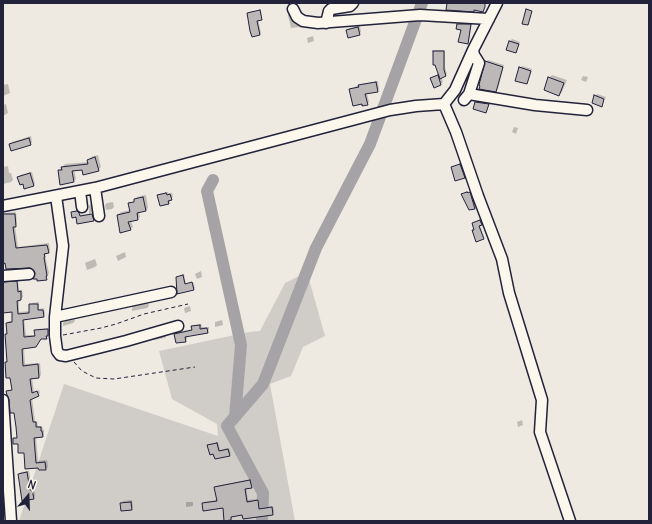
<!DOCTYPE html>
<html>
<head>
<meta charset="utf-8">
<style>
  body { margin:0 }
  #map { position:relative; width:652px; height:524px; overflow:hidden; background:#eeeae2; font-family:Delius,sans-serif }
  canvas { display:block }
  .frame { position:absolute; inset:0; border:4px solid #22223b; pointer-events:none }
  .north { position:absolute; left:8px; top:476px; width:40px; height:40px; -webkit-text-stroke:3px #fbf7ec; paint-order:stroke; rotate:19deg; font-size:11px; font-weight:700; line-height:16px; text-align:center; color:#22223b }
  .north::after { content:''; display:block; margin:auto; width:14px; height:18px; background:#22223b; clip-path:polygon(50% 0,100% 100%,50% 72%,0 100%) }
</style>
</head>
<body>
<div id="map">
<canvas width="652" height="524"></canvas>
<div class="frame"></div>
<div class="north">N</div>
</div>
<script>
const ctx = document.querySelector('canvas').getContext('2d');
ctx.lineJoin = 'round';
function fillPath(path, color) { ctx.fillStyle = color; ctx.fill(path, 'evenodd'); }
const toPath = rows => new Path2D(rows.map(r => 'M' + r).join(''));
function trace(path, color, width, dash) { ctx.strokeStyle = color; ctx.lineWidth = width; ctx.lineCap = dash ? 'butt' : 'round'; ctx.setLineDash(dash || []); ctx.stroke(path); }
const green = toPath([
  [307,272,325,336,303,347,291,376,270,384,295,521,19,521,64,384,218,436,217,424,172,399,159,351,249,332,260,331,285,283]
]);
const shadow = toPath([
  [261,10,262,18,258,19,261,33,260,34,248,13,250,12],
  [290,13,300,25,299,27,291,28,288,15],
  [460,22,472,23,469,41,467,43,462,29,458,24],
  [360,26,361,32,359,34,347,30,349,28],
  [313,36,314,41,308,43,307,38],
  [512,39,520,42,516,52,510,41],
  [435,50,445,50,445,67,447,74,441,77,443,82,441,84,434,86,431,78,439,74,434,51],
  [488,60,504,65,498,89,496,91,486,62],
  [522,66,532,69,528,81,526,83,520,68],
  [552,75,567,80,562,92,559,95,549,78],
  [583,76,588,77,586,82,581,80],
  [378,81,379,89,377,91,367,93,369,102,367,104,350,89,361,84],
  [8,84,10,93,3,96,3,85],
  [597,94,606,97,601,105,595,96],
  [478,100,490,102,486,112,476,102],
  [6,104,8,113,3,116,3,105],
  [514,127,518,128,516,134,512,132],
  [31,136,32,142,30,144,10,144,12,142],
  [98,155,101,167,98,170,83,169,74,170,76,179,73,181,59,171,65,164,89,162,88,160,91,157],
  [462,163,466,176,465,177,452,167],
  [8,166,9,173,11,173,13,180,11,182,3,184,3,167],
  [32,172,35,184,33,185,18,177,20,175],
  [468,191,469,193,471,192,476,206,474,208,463,194],
  [168,192,168,193,172,193,173,197,169,199,170,202,168,204,158,196,160,194],
  [146,195,148,208,146,211,139,212,140,217,137,219,131,221,133,227,130,229,118,215,121,212,131,210,130,204,135,201,137,197],
  [113,202,114,207,112,209,106,210,105,205,107,203],
  [91,204,93,204,94,211,90,214,93,214,95,219,94,220,77,216,72,212,78,210,81,215,89,214,89,206],
  [16,212,17,224,15,227,18,247,49,243,50,251,46,253,45,256,49,273,46,279,37,273,33,267,3,263,3,215,5,213],
  [482,220,483,223,480,225,484,237,483,238,475,229,474,222],
  [125,252,126,257,118,261,116,256],
  [95,259,97,265,95,267,87,270,85,263,87,262],
  [201,271,202,277,197,279,195,274],
  [184,274,186,284,193,282,195,288,178,293,177,277],
  [18,280,19,290,22,290,23,297,19,300,19,312,30,311,30,305,32,303,39,302,39,309,44,308,45,314,43,316,24,318,26,335,36,335,35,331,37,329,49,328,50,333,46,338,41,338,24,348,25,364,40,363,41,375,39,377,32,378,34,392,39,390,40,393,32,398,35,421,37,421,38,426,42,426,43,430,44,429,44,435,42,437,36,437,38,461,47,460,48,467,46,469,40,469,14,439,17,437,15,407,8,361,6,335,8,332,7,323,9,321,13,321,13,311,3,312,3,291,4,283,6,281],
  [148,303,149,306,147,308,132,311,132,308,133,306],
  [190,306,191,311,185,313,184,308],
  [74,319,75,321,73,323,63,326,63,323,65,321],
  [222,320,223,325,215,327,215,322],
  [201,324,202,327,209,327,209,330,207,332,187,335,187,339,185,341,175,334,177,332,193,329,192,327,194,325],
  [167,335,165,338,154,340,156,338],
  [522,420,523,425,518,427,517,422],
  [218,442,220,450,229,448,231,453,229,455,215,458,208,445],
  [29,471,32,488,34,488,35,496,33,498,19,474,21,472],
  [252,479,253,485,246,488,248,500,259,499,260,508,273,506,274,512,273,514,232,515,232,518,231,519,223,507,203,504,204,502,218,500,216,487,217,486],
  [132,500,133,507,131,509,121,503,123,501],
  [186,502,193,502,193,506,186,507]
]);
const river = toPath([
  [213,180,207,191,241,345,235,417],
  [262,521,263,493,227,426,263,384,316,248,370,144,422,3]
]);
const building = toPath([
  [447,3,485,3,485,7,483,12,474,10,474,12,446,10,447,3],
  [526,9,532,11,528,25,522,24,526,9],
  [260,10,262,20,257,21,260,35,252,37,250,31,247,13,260,10],
  [457,24,471,24,468,44,458,42,461,30,456,29,457,24],
  [358,27,360,35,348,38,346,30,358,27],
  [509,41,519,44,516,53,506,50,509,41],
  [433,51,444,51,444,70,446,76,440,79,435,65,433,65,433,51],
  [485,61,503,67,496,92,479,89,480,86,479,85,485,61],
  [519,67,531,71,527,84,515,81,519,67],
  [438,75,441,85,434,88,430,78,438,75],
  [548,77,564,83,559,96,544,90,548,77],
  [376,82,378,92,365,94,368,105,362,106,362,104,353,106,349,89,359,87,358,85,376,82],
  [594,95,604,99,602,107,592,103,594,95],
  [475,102,489,104,486,113,473,109,475,102],
  [29,138,31,145,11,151,9,144,29,138],
  [95,157,99,171,83,175,82,170,72,171,74,182,60,185,58,170,62,170,61,167,88,164,87,160,95,157],
  [460,164,465,178,455,181,451,167,460,164],
  [30,173,34,186,24,189,23,184,20,185,17,177,30,173],
  [467,192,468,193,470,192,475,209,469,210,461,194,467,192],
  [166,193,167,195,170,194,172,200,168,201,169,204,160,206,157,195,166,193],
  [143,197,146,211,137,213,138,220,128,222,131,230,120,233,117,215,130,212,128,203,134,202,134,199,143,197],
  [77,211,79,213,80,216,92,214,94,221,77,224,76,217,72,218,71,212,77,211],
  [3,214,15,214,16,227,13,227,16,248,47,245,49,253,44,254,45,257,44,257,47,276,46,276,47,280,37,281,37,279,33,279,35,273,31,268,6,269,5,263,3,264,3,214],
  [480,220,482,225,479,226,484,239,476,242,472,230,474,230,472,223,480,220],
  [183,275,185,284,192,282,194,290,177,294,176,277,183,275],
  [17,281,18,292,21,291,21,300,17,301,18,314,29,313,29,304,38,304,38,310,43,310,44,317,23,320,24,337,35,336,34,330,48,329,48,336,46,336,47,339,41,339,36,347,22,349,23,366,38,364,39,378,30,379,32,393,37,391,39,396,30,400,33,422,36,422,36,427,41,427,41,431,42,431,43,437,34,438,36,463,45,462,46,470,39,470,38,468,25,469,24,453,18,453,18,444,13,444,13,438,17,438,16,427,14,413,10,413,9,400,7,395,6,391,12,390,10,378,6,378,5,362,7,362,5,334,7,334,6,323,12,322,12,312,3,313,3,282,17,281],
  [200,325,200,329,207,328,208,333,185,337,186,342,176,343,174,334,192,330,191,326,200,325],
  [217,443,219,451,228,449,230,456,215,459,213,454,210,455,207,445,217,443],
  [27,472,30,490,32,490,34,499,22,501,18,474,27,472],
  [250,480,252,488,245,489,247,502,258,500,259,509,272,507,273,515,243,519,242,515,231,517,231,520,224,521,223,508,203,511,202,503,217,501,214,487,250,480],
  [131,502,132,510,121,511,120,503,131,502]
]);
const path = toPath([
  [63,335,101,328,116,324,144,314,188,304],
  [74,362,82,371,96,378,114,379,195,367]
]);
const minor = toPath([
  [293,9,297,17,303,21,318,23,420,15,489,19],
  [326,23,329,11,331,9,350,6,353,3],
  [469,94,535,105,587,110],
  [464,100,469,94,479,63,474,55,473,50],
  [444,104,456,132,478,196,502,259,509,293,542,400,540,432,570,521],
  [95,188,99,216],
  [80,191,82,207],
  [56,196,63,246,55,317,55,336,57,351,60,355,66,356,126,341,178,326],
  [3,206,95,188,390,110,416,106,444,104,455,90,473,50,497,3],
  [3,276,29,274],
  [55,317,171,292],
  [3,400,11,521]
]);
fillPath(green, '#d0cdc9');
fillPath(shadow, '#0003');
trace(river, '#a6a3a7', 12);
fillPath(building, '#bcb8b8');
trace(building, '#22223b', 1);
trace(minor, '#22223b', 13);
trace(path, '#22223b', 1, [4, 3]);
trace(minor, '#fbf7ec', 10);
</script>
</body>
</html>
